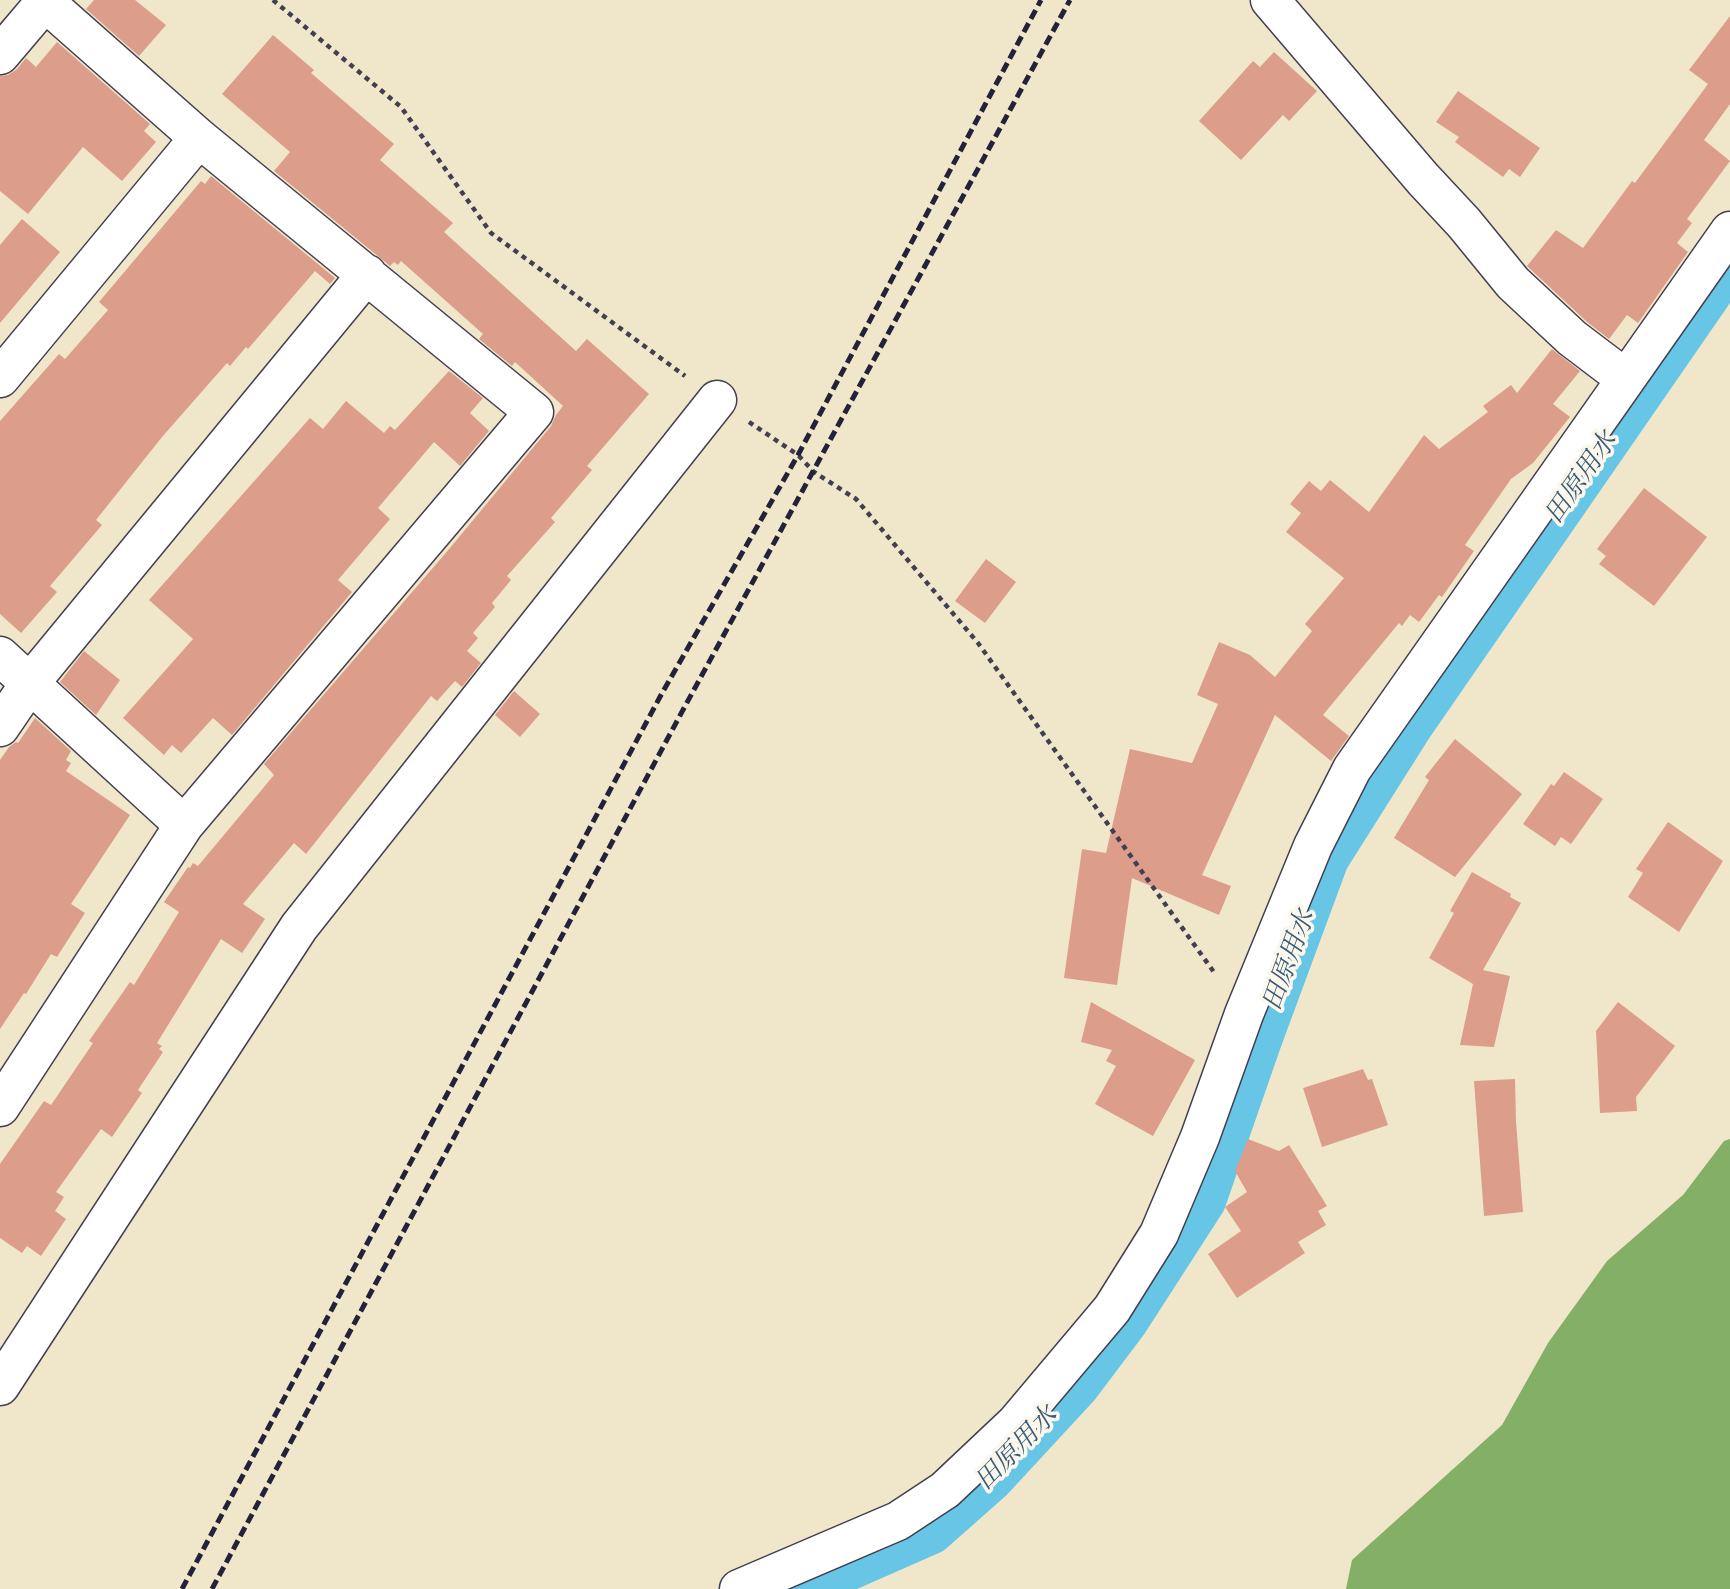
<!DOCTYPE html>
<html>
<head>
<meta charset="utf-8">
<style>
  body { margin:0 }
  canvas { display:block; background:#f0e6ca }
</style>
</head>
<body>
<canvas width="1730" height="1589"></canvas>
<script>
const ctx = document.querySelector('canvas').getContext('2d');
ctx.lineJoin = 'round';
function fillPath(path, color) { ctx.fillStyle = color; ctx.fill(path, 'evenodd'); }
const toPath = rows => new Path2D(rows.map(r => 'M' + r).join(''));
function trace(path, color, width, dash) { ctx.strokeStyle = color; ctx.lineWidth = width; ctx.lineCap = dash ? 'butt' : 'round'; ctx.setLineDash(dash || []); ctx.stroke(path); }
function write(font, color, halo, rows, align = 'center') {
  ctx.font = font + ' "IM FELL English","Noto Serif JP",serif'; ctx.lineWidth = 7; ctx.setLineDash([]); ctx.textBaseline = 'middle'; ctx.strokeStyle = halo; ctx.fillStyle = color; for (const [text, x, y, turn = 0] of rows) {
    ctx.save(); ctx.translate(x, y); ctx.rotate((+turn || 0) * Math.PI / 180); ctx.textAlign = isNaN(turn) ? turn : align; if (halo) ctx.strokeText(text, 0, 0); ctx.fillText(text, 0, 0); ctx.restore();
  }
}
const forest = toPath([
  [1730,1139,1730,1589,1346,1589,1352,1560,1502,1425,1548,1343,1607,1261,1683,1195,1724,1141]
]);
const canal = toPath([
  [805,1589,932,1533,992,1480,1078,1387,1127,1322,1205,1201,1261,1040,1328,859,1412,726,1730,266]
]);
const building = toPath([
  [94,0,135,0,166,25,139,56,86,9],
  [1730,16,1730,104,1704,140,1730,161,1687,219,1692,223,1677,243,1688,252,1638,323,1627,315,1609,339,1586,321,1527,266,1556,230,1583,248,1632,181,1635,183,1708,84,1689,70],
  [273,35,314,70,311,73,394,144,380,160,453,223,444,232,576,351,587,339,649,394,587,466,592,470,551,518,555,522,507,576,511,580,492,603,495,607,473,633,478,638,467,651,481,663,462,687,455,681,437,701,431,696,306,854,294,843,243,904,265,919,242,953,221,939,157,1043,162,1046,159,1049,163,1052,138,1090,142,1093,112,1137,101,1129,56,1192,64,1197,55,1211,66,1219,41,1256,27,1246,22,1253,0,1238,0,1164,44,1101,51,1105,93,1043,89,1041,130,982,134,985,179,912,164,902,188,867,190,868,193,863,198,866,274,775,264,764,450,548,551,426,556,415,563,406,515,362,512,366,479,339,483,334,401,261,398,265,394,262,390,266,274,171,290,152,222,94],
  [57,42,150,124,144,131,156,142,122,181,83,147,28,214,0,191,0,76,8,75,16,70,26,58,36,67],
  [1274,52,1317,91,1289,121,1283,115,1241,160,1199,121,1253,61,1260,67],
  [1458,91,1540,148,1520,177,1509,169,1503,177,1455,142,1459,137,1436,122],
  [211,176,335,278,330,284,315,271,248,349,246,347,230,366,227,363,162,437,96,520,102,525,50,586,57,592,21,633,0,614,0,421,59,354,65,359,108,310,99,302,201,181,205,184],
  [22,219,60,252,0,323,0,245],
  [1552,349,1580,371,1553,404,1570,417,1533,463,1511,479,1465,545,1474,551,1442,597,1439,595,1419,622,1410,615,1402,626,1399,623,1323,715,1349,736,1331,761,1275,715,1202,875,1231,886,1219,915,1132,878,1117,985,1064,978,1082,849,1106,853,1130,749,1192,763,1218,704,1197,695,1219,642,1250,655,1275,677,1312,631,1305,624,1344,578,1286,532,1301,513,1290,504,1309,481,1321,491,1330,480,1369,512,1424,435,1439,449,1488,412,1483,406,1511,385,1517,393],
  [449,371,483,398,470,413,489,431,460,466,434,442,378,508,390,519,338,580,352,592,232,735,213,718,181,753,172,745,164,755,123,718,193,639,149,600,310,418,323,429,346,401,384,433,390,426,395,430],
  [1644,488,1707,537,1654,606,1599,564,1606,556,1597,549],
  [986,559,1016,582,985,623,955,601],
  [84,651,120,680,96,715,60,682],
  [514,691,540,714,520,737,495,715],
  [35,718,71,751,66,760,71,763,66,771,130,815,71,904,85,913,57,957,51,954,26,994,24,993,0,1029,0,760,9,747,16,742,18,743],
  [1455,739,1522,794,1455,877,1394,838,1429,780,1425,777],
  [1564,772,1603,799,1571,844,1561,837,1555,846,1523,824,1551,784,1554,786],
  [1668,822,1723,861,1679,932,1628,897,1643,873,1636,869],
  [1472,872,1511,894,1510,897,1521,903,1483,970,1510,976,1494,1047,1460,1045,1473,984,1429,958,1454,913,1450,911],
  [1091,1002,1195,1060,1153,1136,1095,1104,1116,1066,1106,1061,1112,1050,1081,1042],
  [1618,1002,1675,1046,1636,1097,1637,1111,1600,1113,1596,1031],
  [1363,1069,1368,1080,1372,1079,1388,1125,1322,1147,1303,1088],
  [1515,1079,1516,1121,1523,1212,1484,1216,1474,1081],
  [1248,1139,1279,1151,1289,1145,1327,1206,1318,1211,1326,1225,1298,1242,1305,1253,1237,1298,1208,1254,1241,1231,1225,1207,1247,1192,1235,1171]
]);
const path = toPath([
  [273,0,401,107,491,233,685,376],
  [749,422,798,455,814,472,856,499,978,643,1216,975]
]);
const minor = toPath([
  [1270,0,1423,179,1464,223,1513,283,1572,338,1626,379],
  [0,55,45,2,199,138,534,412,184,825,0,1107],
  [0,378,199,138],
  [0,656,184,825],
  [0,727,30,683,367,274],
  [0,1386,299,927,717,400],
  [739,1589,898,1521,945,1490,1016,1423,1112,1309,1159,1234,1200,1137,1244,1014,1313,846,1352,769,1730,231]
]);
const rail = toPath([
  [182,1589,661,695,798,455,1041,0],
  [212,1589,684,708,1070,0]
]);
const waterNames = [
  ["田原用水",1583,479,-55],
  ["田原用水",1291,961,-70],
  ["田原用水",1018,1450,-46]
];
fillPath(forest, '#84af66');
trace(canal, '#67c6e5', 42);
fillPath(building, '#dc9e8a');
trace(minor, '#413f50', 41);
trace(path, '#413f50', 4.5, [5, 5]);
trace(minor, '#fff', 38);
trace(rail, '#22223b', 5, [10, 5]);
write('italic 26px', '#3a5b76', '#fbf7ec', waterNames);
</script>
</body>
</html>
